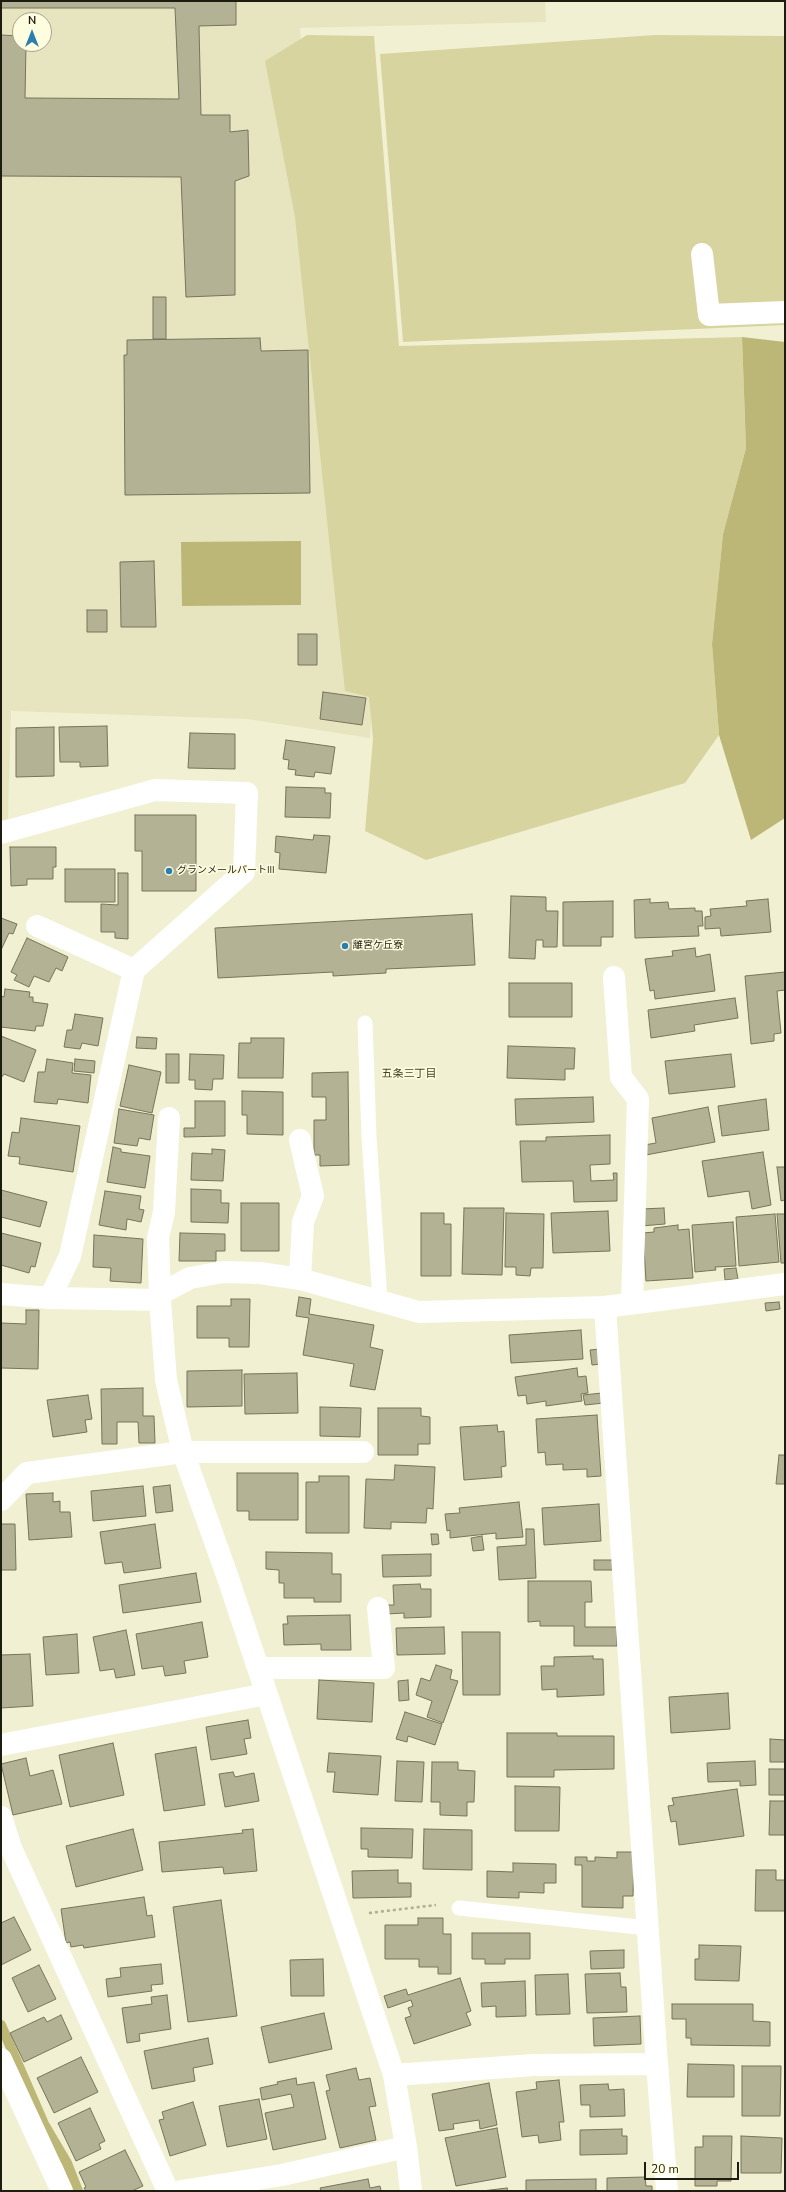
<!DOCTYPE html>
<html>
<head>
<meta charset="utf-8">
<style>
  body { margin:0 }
  #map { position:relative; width:786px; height:2192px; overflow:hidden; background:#f2f0d2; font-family:"Nunito Sans",sans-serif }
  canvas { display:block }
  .frame { position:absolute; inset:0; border:2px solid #1d1c11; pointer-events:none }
  .north { position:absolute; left:12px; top:12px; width:40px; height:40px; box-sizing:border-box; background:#fffddf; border:1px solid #a5a38d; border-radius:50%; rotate:0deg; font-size:11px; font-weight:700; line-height:16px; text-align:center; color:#1d1c11 }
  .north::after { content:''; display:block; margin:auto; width:14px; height:18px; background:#2c7eaf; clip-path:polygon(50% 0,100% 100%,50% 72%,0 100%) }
  .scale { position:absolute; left:644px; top:2162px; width:95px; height:18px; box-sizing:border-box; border:2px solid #1d1c11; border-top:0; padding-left:5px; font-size:12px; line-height:14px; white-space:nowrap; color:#1d1c11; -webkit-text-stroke:3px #fffddf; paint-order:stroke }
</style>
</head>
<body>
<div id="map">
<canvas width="786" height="2192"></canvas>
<div class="frame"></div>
<div class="north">N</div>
<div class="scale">20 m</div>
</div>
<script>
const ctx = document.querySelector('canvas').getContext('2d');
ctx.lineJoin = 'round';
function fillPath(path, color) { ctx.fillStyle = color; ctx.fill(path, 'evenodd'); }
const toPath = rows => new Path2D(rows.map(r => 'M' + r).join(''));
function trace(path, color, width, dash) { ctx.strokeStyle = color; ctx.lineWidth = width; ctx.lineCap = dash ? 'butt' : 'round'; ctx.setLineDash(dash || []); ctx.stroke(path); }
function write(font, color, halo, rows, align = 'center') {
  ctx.font = font + ' "Nunito Sans","Noto Sans JP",sans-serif'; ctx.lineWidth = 3; ctx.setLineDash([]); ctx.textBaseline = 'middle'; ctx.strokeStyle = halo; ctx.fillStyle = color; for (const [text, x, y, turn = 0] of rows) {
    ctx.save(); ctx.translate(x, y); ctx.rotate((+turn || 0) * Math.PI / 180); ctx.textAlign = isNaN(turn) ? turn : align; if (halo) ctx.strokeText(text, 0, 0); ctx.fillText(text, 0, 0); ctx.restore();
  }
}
const built = toPath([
  [1,1,545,1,546,22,300,28,323,348,373,695,370,738,247,719,11,711,8,819,1,820],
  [20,20,44,20,44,44,20,44]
]);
const green = toPath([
  [307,35,374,36,399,346,742,337,746,448,723,534,712,644,719,735,685,783,426,860,365,831,373,739,369,697,345,691,295,217,265,61],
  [655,35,785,36,785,325,403,342,380,54]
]);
const water = toPath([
  [742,337,785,342,785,818,751,840,719,735,712,644,723,534,746,448],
  [301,541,301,605,182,606,181,542]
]);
const stream = toPath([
  [1,2025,44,2124,67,2163,78,2191]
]);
const building = toPath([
  [1,1,236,1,236,25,199,26,201,115,230,115,230,132,248,130,249,176,235,181,235,295,186,297,181,177,1,176,1,35,20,36,20,44,26,44,25,98,179,99,175,8,1,8,1,1],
  [153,297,166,297,166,339,153,339,153,297],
  [260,338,261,351,308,350,310,493,125,495,124,355,127,355,127,340,260,338],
  [154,561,156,627,121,627,120,562,154,561],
  [87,610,107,610,107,632,87,632,87,610],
  [298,634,317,634,317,665,298,665,298,634],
  [323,692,366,698,362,725,320,719,323,692],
  [107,726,108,766,80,767,80,762,60,762,59,727,107,726],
  [54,727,54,776,16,777,16,728,54,727],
  [190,733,235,734,235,769,188,768,190,733],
  [286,740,335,747,331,774,315,772,314,777,295,775,296,770,288,769,289,760,283,759,286,740],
  [286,787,325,788,325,793,331,793,330,818,285,817,286,787],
  [135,815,196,815,196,891,142,891,142,851,135,851,135,815],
  [314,835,330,836,326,873,279,869,280,853,275,852,276,836,313,840,314,835],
  [10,847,56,847,56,867,53,867,53,879,27,879,27,885,11,886,10,847],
  [65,869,115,869,115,902,65,902,65,869],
  [118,873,128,873,128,939,115,938,115,932,101,932,101,904,118,905,118,873],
  [511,896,546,897,546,911,558,911,557,947,543,947,543,940,536,940,535,959,509,958,511,896],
  [650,899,650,903,668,902,669,909,695,908,695,911,702,911,703,926,698,926,699,936,635,938,634,900,650,899],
  [768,899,771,932,721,936,720,928,705,929,705,917,711,916,710,909,747,906,746,901,768,899],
  [613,901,613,937,601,937,601,946,563,946,563,902,613,901],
  [472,914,475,965,386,969,386,973,333,976,333,972,218,978,215,928,472,914],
  [1,918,17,924,13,934,9,933,1,950,1,918],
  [27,938,68,957,62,971,56,968,49,982,34,976,29,987,14,980,17,975,11,972,27,938],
  [695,948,696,957,710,954,715,991,655,999,654,990,650,991,645,959,673,956,672,951,695,948],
  [785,972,785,990,777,991,781,1033,774,1034,774,1041,751,1044,745,976,785,972],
  [509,983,572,983,572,1017,509,1017,509,983],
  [5,989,30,992,29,997,33,997,33,1002,48,1004,43,1026,36,1026,35,1031,1,1027,1,996,4,997,5,989],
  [735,998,738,1018,694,1025,695,1031,651,1038,648,1010,735,998],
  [75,1014,103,1018,98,1046,82,1043,80,1049,64,1047,67,1030,72,1030,75,1014],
  [1,1036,36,1050,24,1082,4,1074,1,1078,1,1036],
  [137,1037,157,1038,156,1049,136,1048,137,1037],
  [251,1038,284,1038,283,1078,238,1078,239,1043,251,1043,251,1038],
  [508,1046,575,1048,574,1069,565,1069,565,1080,507,1078,508,1046],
  [166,1054,179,1054,179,1083,166,1083,166,1054],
  [190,1054,224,1055,223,1079,213,1079,212,1090,195,1089,195,1080,189,1080,190,1054],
  [731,1054,735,1087,669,1094,665,1061,731,1054],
  [47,1059,73,1063,72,1073,91,1075,88,1103,58,1099,57,1104,34,1102,38,1072,45,1072,47,1059],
  [75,1059,95,1061,94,1073,74,1071,75,1059],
  [129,1065,161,1072,152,1113,120,1106,129,1065],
  [348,1072,349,1165,320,1166,320,1155,314,1155,314,1120,326,1120,326,1097,312,1097,312,1073,348,1072],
  [242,1091,283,1092,283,1135,247,1134,247,1115,242,1115,242,1091],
  [593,1097,594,1122,516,1125,515,1099,593,1097],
  [766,1099,769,1130,722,1136,718,1106,766,1099],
  [195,1101,225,1101,225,1136,184,1137,184,1128,195,1128,195,1101],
  [708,1107,715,1142,646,1155,644,1145,656,1143,652,1118,708,1107],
  [119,1109,154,1115,150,1140,139,1138,137,1146,114,1143,119,1109],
  [21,1118,80,1126,73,1172,19,1164,20,1157,8,1156,12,1132,19,1133,21,1118],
  [610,1135,610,1164,590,1165,591,1181,614,1180,613,1173,617,1173,617,1201,574,1202,573,1181,522,1182,520,1141,546,1141,546,1137,610,1135],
  [113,1147,121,1149,121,1152,150,1156,145,1188,107,1182,113,1147],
  [212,1149,225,1150,223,1181,191,1180,192,1153,212,1154,212,1149],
  [763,1152,771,1205,752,1209,749,1191,708,1197,702,1161,763,1152],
  [777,1167,785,1167,785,1200,781,1201,777,1167],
  [191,1189,221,1190,221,1203,229,1203,228,1223,191,1222,191,1189],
  [1,1190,47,1202,40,1227,1,1217,1,1190],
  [105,1191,141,1196,139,1209,144,1210,141,1222,127,1219,126,1230,99,1225,105,1191],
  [241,1203,279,1203,279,1251,241,1251,241,1203],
  [464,1208,504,1208,502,1275,462,1274,464,1208],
  [664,1208,665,1224,641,1226,641,1209,664,1208],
  [608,1211,610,1251,553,1253,551,1213,608,1211],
  [421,1213,444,1213,444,1224,451,1224,451,1276,421,1276,421,1213],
  [506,1213,544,1214,543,1268,531,1268,530,1276,516,1275,516,1267,505,1267,506,1213],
  [775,1214,779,1262,739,1266,736,1217,775,1214],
  [777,1214,785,1214,785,1263,781,1263,777,1214],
  [733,1222,736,1266,715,1267,716,1270,695,1272,692,1225,733,1222],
  [678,1225,678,1230,689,1229,693,1278,646,1281,643,1233,654,1232,654,1228,678,1225],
  [1,1233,41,1243,35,1267,31,1266,29,1273,1,1265,1,1233],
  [180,1233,225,1234,225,1251,216,1251,216,1261,179,1261,180,1233],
  [94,1235,143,1239,141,1283,110,1281,111,1268,93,1267,94,1235],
  [736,1268,738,1279,725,1280,724,1269,736,1268],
  [299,1297,311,1299,309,1314,374,1325,370,1347,383,1350,375,1390,350,1386,354,1364,303,1355,309,1318,296,1316,299,1297],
  [231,1299,250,1299,249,1347,229,1347,229,1338,197,1338,197,1306,231,1306,231,1299],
  [779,1302,780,1309,766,1311,765,1303,779,1302],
  [26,1310,39,1310,38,1369,1,1368,1,1323,26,1324,26,1310],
  [581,1330,583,1359,511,1363,509,1335,581,1330],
  [600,1349,601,1364,592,1365,590,1350,600,1349],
  [577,1368,578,1377,586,1376,588,1393,581,1394,582,1401,546,1406,546,1401,527,1404,526,1395,518,1396,515,1377,577,1368],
  [242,1370,242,1406,187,1407,187,1371,242,1370],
  [297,1373,298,1413,245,1414,244,1374,297,1373],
  [143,1388,143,1416,154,1416,155,1443,139,1443,138,1422,117,1422,117,1444,102,1444,101,1389,143,1388],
  [602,1393,604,1403,585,1405,583,1395,602,1393],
  [88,1395,92,1419,85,1420,87,1432,53,1437,47,1400,88,1395],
  [320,1407,361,1408,360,1437,320,1436,320,1407],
  [378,1408,421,1408,421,1416,430,1417,430,1444,418,1444,418,1455,378,1455,378,1408],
  [597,1415,601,1476,587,1477,587,1469,563,1470,563,1464,546,1465,545,1452,538,1453,536,1419,597,1415],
  [497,1425,498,1432,504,1431,506,1466,501,1467,502,1477,464,1480,460,1427,497,1425],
  [779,1455,785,1455,785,1484,776,1484,779,1455],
  [395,1465,435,1467,433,1509,427,1508,426,1523,391,1522,391,1529,364,1528,366,1479,394,1480,395,1465],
  [237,1473,298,1473,298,1520,249,1520,249,1511,237,1511,237,1473],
  [319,1476,349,1476,349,1533,306,1533,306,1482,319,1482,319,1476],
  [170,1485,173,1511,156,1513,153,1487,170,1485],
  [143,1486,146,1516,93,1521,91,1491,143,1486],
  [53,1493,53,1502,60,1501,60,1512,70,1512,72,1537,29,1540,26,1494,53,1493],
  [519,1502,523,1537,496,1539,496,1533,450,1538,450,1530,447,1531,445,1514,460,1513,459,1508,519,1502],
  [599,1504,601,1541,544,1545,542,1508,599,1504],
  [1,1524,15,1524,16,1570,1,1570,1,1524],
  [155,1524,161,1568,124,1573,122,1562,105,1564,100,1532,155,1524],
  [526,1529,534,1529,536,1578,499,1580,497,1547,526,1545,526,1529],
  [431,1534,438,1534,439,1544,432,1545,431,1534],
  [482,1536,484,1550,473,1551,471,1538,482,1536],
  [266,1552,332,1553,332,1574,341,1574,341,1602,314,1602,314,1598,284,1598,284,1583,279,1583,279,1570,266,1569,266,1552],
  [431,1554,431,1576,383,1577,382,1555,431,1554],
  [594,1560,613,1560,613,1570,594,1570,594,1560],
  [196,1573,201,1602,123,1613,119,1585,196,1573],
  [528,1581,591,1581,592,1602,585,1602,585,1627,617,1627,617,1646,574,1646,574,1626,540,1626,540,1621,528,1622,528,1581],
  [420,1584,421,1589,431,1589,431,1617,404,1618,404,1613,387,1614,387,1605,394,1605,393,1585,420,1584],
  [350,1615,351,1650,321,1650,321,1644,284,1645,283,1624,288,1624,287,1616,350,1615],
  [202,1622,208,1657,184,1661,186,1673,165,1676,163,1666,142,1669,136,1634,202,1622],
  [444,1627,445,1654,397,1655,396,1628,444,1627],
  [126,1630,135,1675,116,1678,114,1669,100,1671,93,1637,126,1630],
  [462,1632,500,1632,500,1695,463,1695,462,1632],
  [77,1634,79,1673,46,1675,43,1637,77,1634],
  [30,1654,33,1706,1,1708,1,1655,30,1654],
  [593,1656,593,1659,603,1659,604,1695,557,1697,557,1689,542,1690,541,1666,554,1666,554,1657,593,1656],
  [436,1665,452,1670,450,1679,458,1681,443,1723,427,1717,432,1701,416,1695,421,1678,430,1681,436,1665],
  [319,1680,374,1683,372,1722,317,1719,319,1680],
  [408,1680,409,1700,399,1701,398,1681,408,1680],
  [728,1693,730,1729,671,1733,669,1697,728,1693],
  [405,1712,442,1724,435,1745,408,1736,407,1742,396,1739,405,1712],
  [248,1720,251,1738,244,1739,247,1754,211,1760,206,1727,248,1720],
  [507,1733,557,1733,557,1736,614,1736,614,1769,554,1770,554,1777,507,1777,507,1733],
  [770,1739,785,1740,785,1762,770,1762,770,1739],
  [113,1743,124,1795,70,1807,59,1755,113,1743],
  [196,1747,205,1805,164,1811,155,1754,196,1747],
  [329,1753,381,1756,378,1795,333,1792,335,1772,327,1772,329,1753],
  [26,1758,30,1776,53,1770,62,1804,13,1815,1,1764,26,1758],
  [397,1761,424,1762,422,1802,395,1801,397,1761],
  [755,1761,756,1785,740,1786,740,1781,708,1782,707,1763,755,1761],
  [432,1762,458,1762,458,1770,475,1771,474,1802,467,1802,467,1816,440,1815,440,1802,431,1802,432,1762],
  [769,1769,785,1769,785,1795,769,1795,769,1769],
  [233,1772,235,1777,254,1773,259,1801,225,1807,219,1774,233,1772],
  [515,1786,560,1787,559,1831,515,1831,515,1786],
  [737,1789,744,1836,679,1845,676,1821,671,1822,668,1806,674,1805,672,1798,737,1789],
  [770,1801,785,1801,785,1835,769,1835,770,1801],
  [361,1828,413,1829,412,1858,368,1857,368,1849,361,1849,361,1828],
  [133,1829,143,1870,76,1887,66,1846,133,1829],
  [253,1829,257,1871,224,1874,223,1867,162,1872,159,1842,243,1833,242,1830,253,1829],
  [424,1829,472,1830,472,1870,423,1869,424,1829],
  [617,1852,634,1852,633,1896,623,1896,623,1908,582,1907,582,1865,575,1865,575,1857,587,1857,587,1861,595,1861,595,1857,617,1858,617,1852],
  [513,1863,556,1864,556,1883,544,1883,544,1893,519,1892,519,1898,487,1897,487,1871,513,1872,513,1863],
  [398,1870,398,1883,411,1883,411,1897,353,1898,352,1871,398,1870],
  [756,1870,776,1870,776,1880,785,1880,785,1911,755,1911,756,1870],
  [144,1897,147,1916,152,1915,155,1937,84,1948,83,1945,71,1947,70,1942,66,1943,61,1909,144,1897],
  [221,1900,237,2016,188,2022,173,1907,221,1900],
  [14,1917,31,1950,1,1965,1,1923,14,1917],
  [418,1918,443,1918,443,1934,451,1934,451,1974,438,1974,438,1967,419,1967,419,1959,385,1959,385,1925,418,1925,418,1918],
  [472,1933,530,1933,530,1959,505,1959,505,1964,485,1964,485,1959,472,1959,472,1933],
  [699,1945,741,1946,739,1981,695,1980,695,1959,699,1959,699,1945],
  [624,1950,624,1968,591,1969,590,1951,624,1950],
  [323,1959,324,1996,291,1996,290,1960,323,1959],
  [161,1964,163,1984,151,1985,152,1991,108,1997,106,1979,121,1977,120,1968,161,1964],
  [39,1965,56,1999,28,2012,12,1978,39,1965],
  [620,1973,621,1987,626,1987,627,2012,587,2013,585,1974,620,1973],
  [568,1974,570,2014,536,2015,535,1975,568,1974],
  [460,1978,471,2011,466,2013,471,2025,414,2044,405,2018,411,2016,408,2008,413,2006,411,2000,388,2008,384,1996,406,1989,408,1995,460,1978],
  [525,1981,526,2016,496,2017,496,2006,482,2007,481,1983,525,1981],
  [167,1995,171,2029,139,2034,140,2041,127,2043,122,2008,152,2004,151,1997,167,1995],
  [672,2004,753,2004,753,2021,770,2022,770,2046,691,2045,691,2038,686,2038,686,2019,672,2019,672,2004],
  [324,2013,332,2049,269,2063,261,2027,324,2013],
  [61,2015,72,2039,24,2062,10,2033,44,2017,47,2022,61,2015],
  [640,2016,641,2044,594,2046,593,2018,640,2016],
  [208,2038,213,2064,193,2068,195,2081,152,2089,144,2051,208,2038],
  [81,2057,98,2092,54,2113,37,2078,81,2057],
  [688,2064,734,2065,734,2097,687,2097,688,2064],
  [742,2066,781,2066,780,2116,742,2116,742,2066],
  [356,2068,359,2080,370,2078,376,2106,369,2107,376,2140,340,2148,326,2091,330,2090,326,2075,356,2068],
  [296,2078,297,2085,314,2082,326,2139,273,2150,265,2113,294,2107,291,2094,262,2100,260,2088,278,2084,277,2082,296,2078],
  [559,2080,564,2122,559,2122,561,2140,539,2143,538,2135,522,2137,516,2092,537,2089,536,2082,559,2080],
  [489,2083,497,2125,480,2129,479,2120,453,2124,454,2129,439,2131,432,2094,489,2083],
  [608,2084,609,2090,624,2089,625,2116,590,2117,590,2105,581,2105,580,2085,608,2084],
  [259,2099,267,2139,227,2147,219,2106,259,2099],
  [193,2102,206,2145,170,2156,159,2120,164,2119,162,2112,193,2102],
  [90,2108,105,2141,99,2144,101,2149,76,2161,58,2123,90,2108],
  [497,2128,506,2177,456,2186,445,2138,497,2128],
  [622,2129,622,2136,627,2136,627,2154,580,2155,580,2130,622,2129],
  [703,2136,732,2136,731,2181,717,2181,717,2186,695,2186,695,2147,703,2147,703,2136],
  [741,2136,782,2138,781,2173,741,2173,741,2136],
  [125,2150,143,2186,132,2191,86,2191,84,2188,86,2187,79,2172,125,2150],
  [645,2177,646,2186,652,2186,652,2191,607,2191,607,2178,645,2177],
  [368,2179,370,2188,380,2186,381,2191,321,2191,320,2188,368,2179],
  [596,2179,596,2191,526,2191,526,2180,596,2179],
  [507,2188,508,2191,482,2191,507,2188]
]);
const path = toPath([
  [369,1913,436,1905]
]);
const lane = toPath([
  [365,1023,369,1137,380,1300],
  [459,1908,648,1928]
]);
const street = toPath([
  [702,254,709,315,785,312],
  [1,833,155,790,247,793,244,872,134,970,70,1256,50,1298],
  [37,926,134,970],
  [614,977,621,1077,638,1099,632,1303],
  [300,1279,303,1222,313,1196,300,1140],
  [1,1294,50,1298,160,1300,166,1380,183,1452,228,1578,394,2075,406,2147,411,2191],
  [160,1294,158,1238,164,1212,169,1118],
  [160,1300,160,1294,190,1278,223,1272,260,1273,300,1279,419,1312,605,1307,785,1284],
  [605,1307,657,2064,667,2191],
  [1,1500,27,1473,183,1452,363,1452],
  [258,1668,384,1668,378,1608],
  [1,1745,266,1694],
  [1,1817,11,1848,168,2191],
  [1,2059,62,2191],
  [394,2075,534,2065,657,2064],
  [181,2191,282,2175,406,2147]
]);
const markers = [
  [169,871,4,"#2c7eaf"],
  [345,946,4,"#2c7eaf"]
];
const poiNames = [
  ["グランメールパートIII",177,871],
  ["離宮ケ丘寮",353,946]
];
const neighbourhoodNames = [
  ["五条三丁目",409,1074]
];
fillPath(built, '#e7e5c0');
fillPath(green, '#d8d4a0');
fillPath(water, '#bcb777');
trace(stream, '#bcb777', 10);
fillPath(building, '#b4b295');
trace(building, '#76745a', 1);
trace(path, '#afad95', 2.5, [3, 3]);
trace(lane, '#fff', 15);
trace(street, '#fff', 22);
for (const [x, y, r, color] of markers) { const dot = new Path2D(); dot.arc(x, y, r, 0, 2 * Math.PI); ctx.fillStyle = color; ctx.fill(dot); trace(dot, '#fffddf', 1.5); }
write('10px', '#1d1c11', '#fffddf', poiNames, 'left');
write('11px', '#47452c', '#fffddf', neighbourhoodNames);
</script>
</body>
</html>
